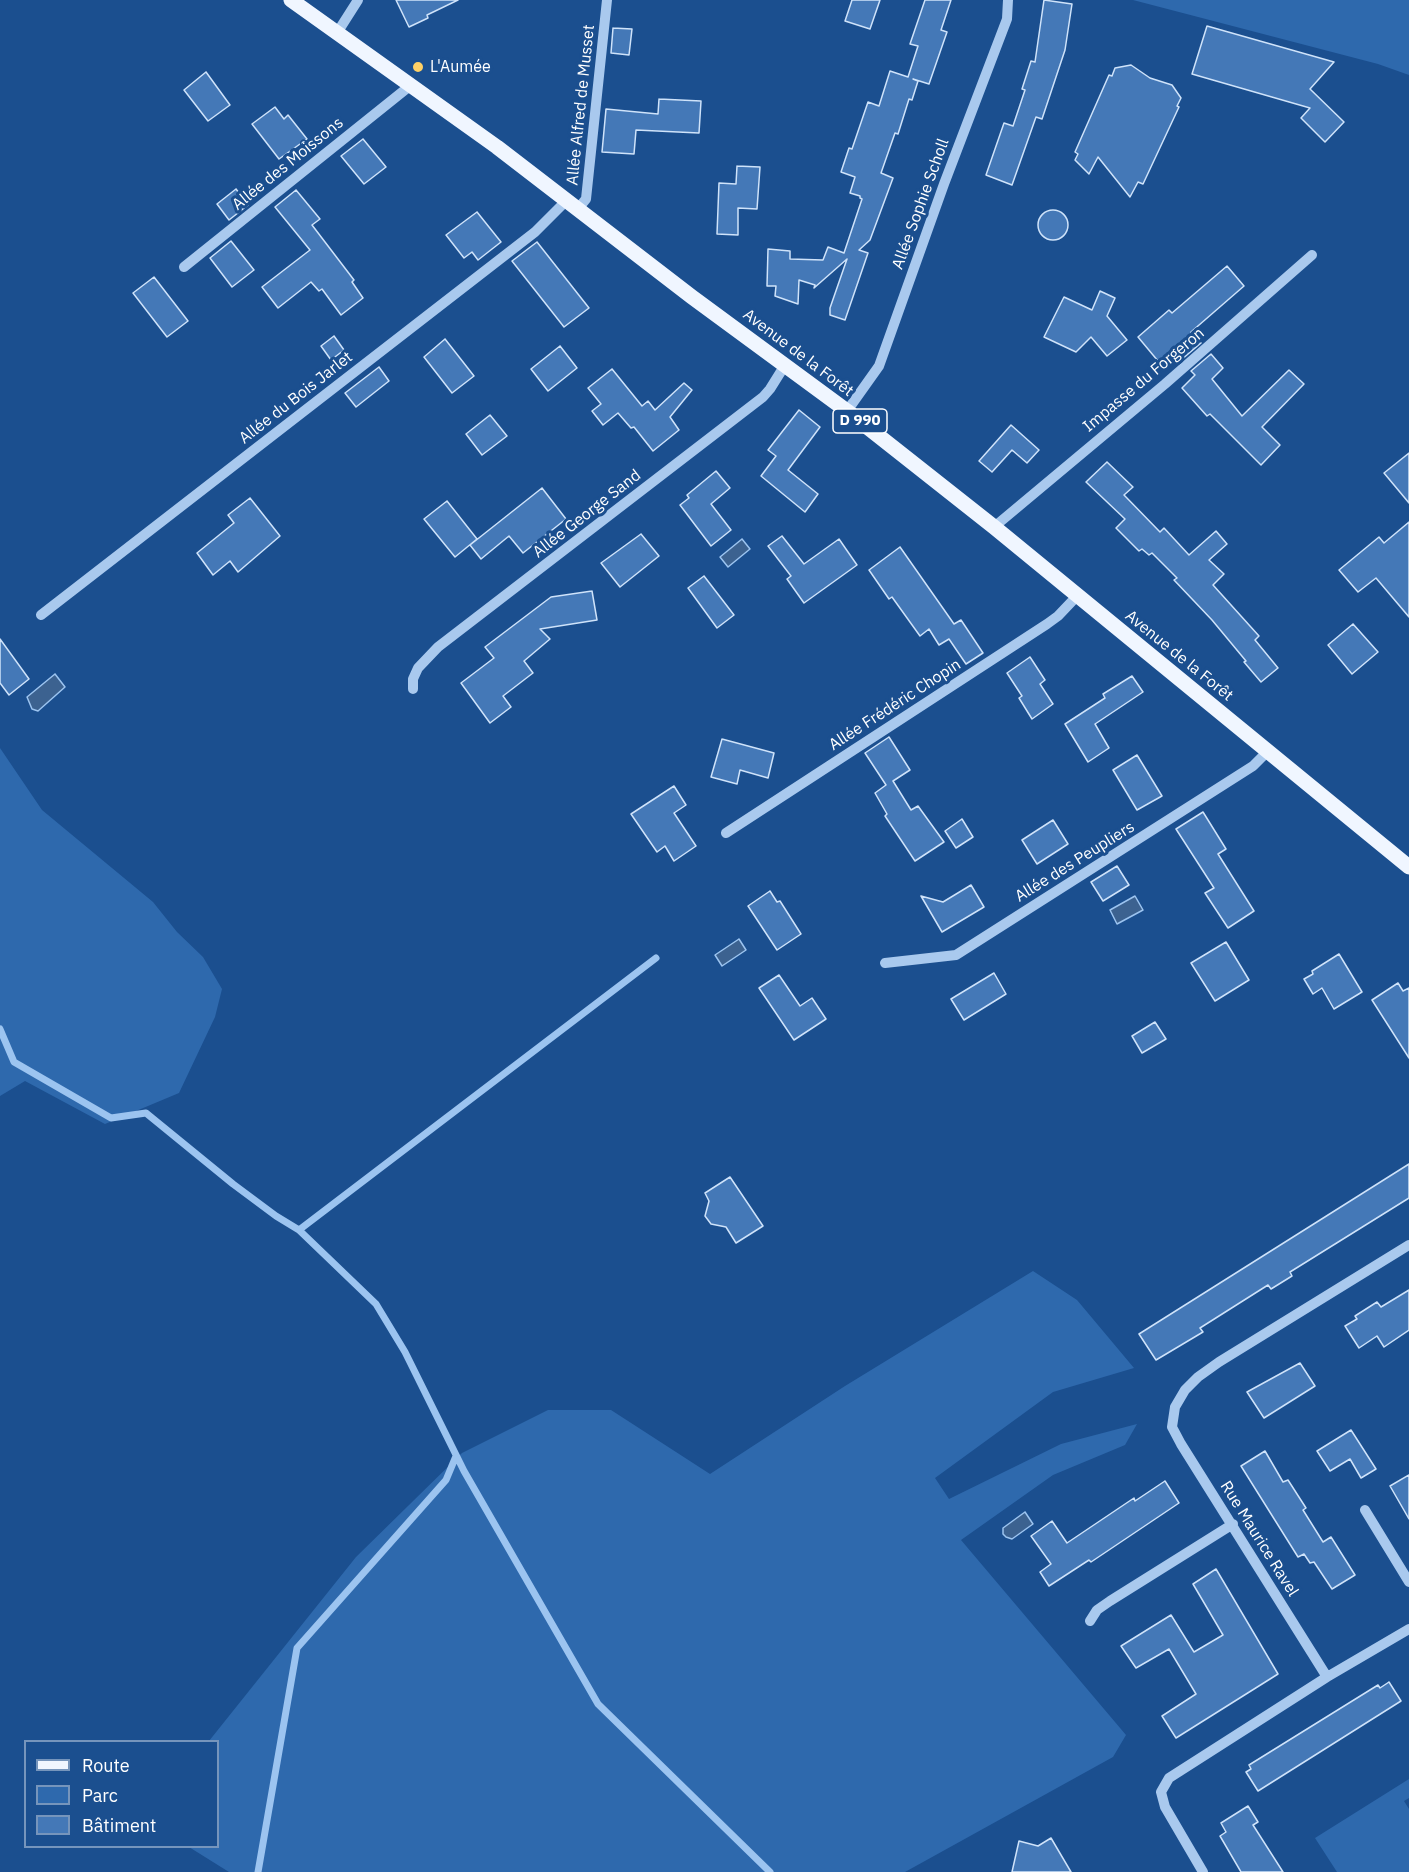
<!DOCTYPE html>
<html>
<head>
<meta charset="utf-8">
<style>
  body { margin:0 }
  #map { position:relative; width:1409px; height:1872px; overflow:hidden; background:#1b4f8f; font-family:"IBM Plex Sans",sans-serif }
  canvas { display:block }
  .legend { position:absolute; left:24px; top:1740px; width:195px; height:108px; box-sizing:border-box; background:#1b4f8f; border:2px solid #7695bc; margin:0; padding:8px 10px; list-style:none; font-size:18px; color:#fff }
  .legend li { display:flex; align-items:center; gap:12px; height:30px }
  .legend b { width:30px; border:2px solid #7695bc }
</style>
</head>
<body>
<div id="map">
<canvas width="1409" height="1872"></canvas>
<ul class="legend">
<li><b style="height:8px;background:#f0f6ff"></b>Route</li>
<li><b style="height:16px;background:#2e69ad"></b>Parc</li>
<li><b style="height:16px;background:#4478b7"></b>Bâtiment</li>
</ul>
</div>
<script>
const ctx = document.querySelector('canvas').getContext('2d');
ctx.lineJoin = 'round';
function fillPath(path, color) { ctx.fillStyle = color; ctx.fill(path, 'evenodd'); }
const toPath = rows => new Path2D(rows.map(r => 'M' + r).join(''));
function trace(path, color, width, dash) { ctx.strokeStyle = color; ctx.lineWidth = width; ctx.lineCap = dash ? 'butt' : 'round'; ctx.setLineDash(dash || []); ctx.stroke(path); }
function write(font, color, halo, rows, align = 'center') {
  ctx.font = font + ' "IBM Plex Sans",sans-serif'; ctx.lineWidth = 6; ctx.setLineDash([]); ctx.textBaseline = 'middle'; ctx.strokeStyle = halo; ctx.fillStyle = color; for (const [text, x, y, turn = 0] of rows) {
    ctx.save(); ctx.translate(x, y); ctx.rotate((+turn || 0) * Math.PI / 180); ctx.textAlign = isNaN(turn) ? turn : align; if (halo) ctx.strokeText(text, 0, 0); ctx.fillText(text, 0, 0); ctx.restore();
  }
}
const green = toPath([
  [1133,0,1409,0,1409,75,1378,64],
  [0,748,42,810,153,902,177,932,203,957,222,989,215,1017,179,1093,105,1124,25,1081,0,1096],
  [1033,1271,1077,1300,1134,1368,1053,1392,935,1478,949,1499,1061,1444,1137,1424,1125,1445,1053,1475,961,1540,1126,1735,1113,1757,905,1872,229,1872,189,1847,218,1846,218,1742,209,1741,356,1557,462,1453,548,1410,611,1410,710,1474,845,1386],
  [1409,1779,1409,1798,1404,1801,1409,1809,1409,1872,1337,1872,1315,1838]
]);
const water = toPath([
  [742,539,750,549,728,567,720,557,742,539],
  [55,674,65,687,38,711,32,709,27,697,55,674],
  [1135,896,1143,910,1117,924,1110,910,1135,896],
  [739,939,746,950,722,966,715,955,739,939],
  [1025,1512,1033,1524,1012,1539,1006,1537,1003,1534,1003,1528,1025,1512]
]);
const stream = toPath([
  [656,958,299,1230,376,1304,405,1352,464,1471,598,1704,770,1872],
  [0,1029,14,1062,111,1118,146,1113,233,1184,276,1216,299,1230],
  [258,1872,297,1648,446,1480,456,1456]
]);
const building = toPath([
  [396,0,458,0,427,15,428,18,409,27,396,0],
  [852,0,880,0,870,29,845,21,852,0],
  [925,0,951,0,941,30,947,32,929,84,913,79,918,81,912,100,909,99,898,134,895,133,881,173,893,178,870,240,859,250,868,253,845,320,830,315,830,308,847,259,814,288,815,285,799,280,798,304,775,296,776,286,767,286,768,249,790,251,790,259,823,260,828,247,844,253,862,199,860,198,860,196,850,193,855,177,841,172,849,148,852,149,868,102,879,106,890,71,908,77,918,46,910,44,925,0],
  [1044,0,1072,4,1065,50,1042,119,1036,117,1012,185,986,175,1004,123,1013,126,1025,90,1022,89,1031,61,1035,62,1044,0],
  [1207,26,1334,62,1310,89,1344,122,1325,142,1301,118,1310,108,1192,74,1207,26],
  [613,28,632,29,629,55,611,53,613,28],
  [1131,65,1150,78,1172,85,1181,98,1177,106,1179,107,1143,184,1138,182,1130,197,1098,157,1089,174,1075,160,1078,154,1075,152,1109,75,1112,76,1115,68,1131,65],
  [206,72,230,105,208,121,184,90,206,72],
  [659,99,701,101,699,133,636,130,634,154,602,152,606,109,658,114,659,99],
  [275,107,284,119,288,115,307,139,279,159,252,124,275,107],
  [363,139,386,167,364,184,341,156,363,139],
  [737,166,760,167,757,209,738,208,738,235,717,234,719,183,736,184,737,166],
  [236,189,248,205,229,220,217,204,236,189],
  [296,190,320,219,312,225,354,280,352,282,363,298,341,315,322,289,319,291,311,282,278,308,262,287,310,250,275,207,296,190],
  '1038 225a15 15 0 1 1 30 0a15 15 0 1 1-30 0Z',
  [477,212,501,242,478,260,472,252,464,258,446,235,477,212],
  [231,241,254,270,232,287,210,258,231,241],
  [537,242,589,308,564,327,512,261,537,242],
  [1227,266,1244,286,1191,332,1201,343,1181,360,1176,355,1163,367,1138,337,1169,310,1172,313,1227,266],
  [154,277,188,321,167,337,133,293,154,277],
  [1100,291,1115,298,1107,316,1127,340,1107,356,1091,337,1076,352,1044,337,1064,297,1092,310,1100,291],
  [334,336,344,350,331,360,321,346,334,336],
  [445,339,474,376,452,393,424,357,445,339],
  [560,346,577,368,548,391,531,369,560,346],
  [1211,354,1223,368,1212,379,1242,416,1289,370,1304,384,1262,427,1280,445,1261,465,1210,414,1207,416,1182,388,1195,375,1191,371,1211,354],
  [379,367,389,381,356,407,345,393,379,367],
  [612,369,642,406,648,401,655,410,684,383,692,390,670,417,679,430,653,451,634,427,631,428,618,413,603,425,592,411,601,404,588,388,612,369],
  [799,410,820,427,788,470,818,494,805,512,761,476,776,456,768,450,799,410],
  [490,415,507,436,482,455,466,434,490,415],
  [1011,425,1039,450,1027,463,1012,450,992,472,979,461,1011,425],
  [1409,453,1409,503,1384,473,1409,453],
  [1107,462,1133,487,1124,495,1160,532,1164,528,1189,555,1216,531,1227,544,1209,560,1224,574,1213,585,1259,636,1255,640,1278,668,1261,682,1244,662,1246,661,1212,620,1174,580,1177,578,1152,553,1149,555,1142,549,1139,551,1116,528,1125,519,1086,482,1107,462],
  [716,471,730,488,711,504,731,530,711,546,680,505,689,498,687,495,716,471],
  [542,488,566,519,523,553,509,536,481,559,470,545,542,488],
  [250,498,280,536,238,572,230,561,213,575,197,553,234,523,228,515,250,498],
  [447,501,477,539,455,557,424,519,447,501],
  [1409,522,1409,617,1376,578,1358,592,1339,570,1379,537,1384,543,1409,522],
  [641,534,659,556,620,587,601,563,641,534],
  [782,536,804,564,839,539,857,565,804,603,787,579,791,576,768,546,782,536],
  [900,547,954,624,961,620,983,653,966,664,949,639,939,645,929,629,920,636,892,597,889,599,869,570,900,547],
  [704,576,734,615,717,628,688,588,704,576],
  [592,591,597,620,540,629,550,639,524,661,533,673,503,696,511,707,490,723,461,683,494,658,485,647,551,597,592,591],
  [1353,624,1378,652,1352,674,1328,645,1353,624],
  [0,639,29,679,9,695,0,683,0,639],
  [1030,657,1045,680,1040,684,1053,704,1032,719,1019,698,1022,696,1007,673,1030,657],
  [1132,676,1143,692,1095,724,1109,748,1088,762,1065,724,1105,698,1103,694,1132,676],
  [889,737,910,770,893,781,911,810,918,806,944,842,915,861,885,816,887,814,875,793,886,785,865,753,889,737],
  [722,739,774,753,768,778,740,770,737,784,711,777,722,739],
  [1137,755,1162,796,1137,810,1113,770,1137,755],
  [674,786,686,805,674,813,696,846,674,861,665,846,657,852,631,814,674,786],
  [1203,812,1226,849,1218,854,1254,911,1228,928,1205,893,1214,888,1176,829,1203,812],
  [962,819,973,837,956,848,945,831,962,819],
  [1053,820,1068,844,1037,864,1022,840,1053,820],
  [1117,866,1129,885,1103,901,1091,882,1117,866],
  [971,885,984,907,942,932,921,896,943,902,971,885],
  [770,891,777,902,780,901,801,934,777,950,748,906,770,891],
  [1226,942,1249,980,1215,1001,1191,963,1226,942],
  [1339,954,1362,992,1334,1009,1322,988,1313,994,1304,979,1313,974,1312,971,1339,954],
  [994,973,1006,994,964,1020,951,999,994,973],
  [779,975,800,1006,812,998,826,1019,794,1040,759,988,779,975],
  [1398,983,1403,991,1409,988,1409,1058,1372,1000,1398,983],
  [1155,1022,1166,1039,1142,1053,1132,1036,1155,1022],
  [1409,1164,1409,1198,1290,1272,1292,1276,1271,1289,1268,1285,1200,1328,1203,1332,1156,1360,1139,1334,1409,1164],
  [730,1177,763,1226,736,1243,726,1227,711,1224,705,1216,709,1201,705,1193,730,1177],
  [1409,1290,1409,1330,1384,1347,1377,1336,1359,1348,1345,1326,1357,1319,1355,1316,1377,1302,1381,1307,1409,1290],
  [1300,1363,1315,1386,1264,1418,1247,1392,1300,1363],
  [1351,1430,1376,1469,1361,1478,1350,1459,1330,1471,1317,1451,1351,1430],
  [1265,1451,1283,1482,1288,1480,1306,1508,1303,1510,1323,1542,1331,1537,1355,1575,1332,1589,1314,1562,1310,1563,1304,1554,1298,1557,1241,1466,1265,1451],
  [1409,1475,1409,1519,1390,1486,1409,1475],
  [1165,1481,1179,1503,1091,1562,1089,1560,1049,1586,1040,1572,1051,1564,1031,1536,1052,1521,1067,1543,1134,1498,1135,1501,1165,1481],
  [1216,1569,1278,1674,1176,1738,1162,1716,1196,1694,1169,1649,1136,1668,1121,1646,1171,1615,1194,1652,1223,1635,1193,1584,1216,1569],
  [1389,1682,1401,1701,1258,1791,1246,1772,1251,1769,1249,1765,1378,1685,1380,1688,1389,1682],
  [1248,1806,1258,1822,1253,1825,1283,1872,1241,1872,1220,1836,1226,1832,1221,1823,1248,1806],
  [1051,1838,1071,1872,1012,1872,1019,1841,1038,1846,1051,1838]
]);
const minor = toPath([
  [337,33,358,0],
  [577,210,586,199,607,0],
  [184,267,411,85],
  [847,411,879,366,944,184,1007,19,1008,0],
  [994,527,1165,384,1312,255],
  [41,615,535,232,566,201],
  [413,689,413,679,418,668,438,647,763,397,770,389,785,365],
  [726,833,1047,624,1058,616,1077,596],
  [885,963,956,955,1253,766,1267,752],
  [1365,1510,1409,1582],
  [1090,1621,1097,1610,1110,1601,1233,1524],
  [1327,1677,1409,1629],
  [1203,1872,1165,1807,1161,1792,1169,1778,1327,1677,1181,1444,1172,1427,1175,1407,1185,1390,1198,1377,1219,1362,1409,1245]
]);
const major = toPath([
  [291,0,497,147,692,297,847,411,994,527,1409,867]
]);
const markers = [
  [418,67,6,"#ffd166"]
];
const shields = [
  [860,421,54]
];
const shieldNames = [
  ["D 990",860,421]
];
const poiNames = [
  ["L'Aumée",430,67]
];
const streetNames = [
  ["Allée Alfred de Musset",581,105,-84],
  ["Allée des Moissons",288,164,-39],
  ["Allée Sophie Scholl",921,204,-70],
  ["Avenue de la Forêt",798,353,37],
  ["Impasse du Forgeron",1144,380,-40],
  ["Allée du Bois Jarlet",296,398,-38],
  ["Allée George Sand",587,514,-38],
  ["Avenue de la Forêt",1179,656,39],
  ["Allée Frédéric Chopin",895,705,-33],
  ["Allée des Peupliers",1075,862,-32],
  ["Rue Maurice Ravel",1259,1539,58]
];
fillPath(green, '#2e69ad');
fillPath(water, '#3c6290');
trace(water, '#9cc4f0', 1.5);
trace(stream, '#9cc4f0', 7);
fillPath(building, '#4478b7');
trace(building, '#cfe3fa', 1.5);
trace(minor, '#a9c9ee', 10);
trace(major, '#f0f6ff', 15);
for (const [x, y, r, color] of markers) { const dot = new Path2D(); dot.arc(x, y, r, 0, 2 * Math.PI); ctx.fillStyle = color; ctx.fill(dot); trace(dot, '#1b4f8f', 2); }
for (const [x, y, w] of shields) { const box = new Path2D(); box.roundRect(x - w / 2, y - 12, w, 24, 4.5); ctx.fillStyle = '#1b4f8f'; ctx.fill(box); trace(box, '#fff', 1.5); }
write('bold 15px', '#fff', null, shieldNames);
write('16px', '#fff', '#1b4f8f', poiNames, 'left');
write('16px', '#fff', '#1b4f8f', streetNames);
</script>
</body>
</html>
